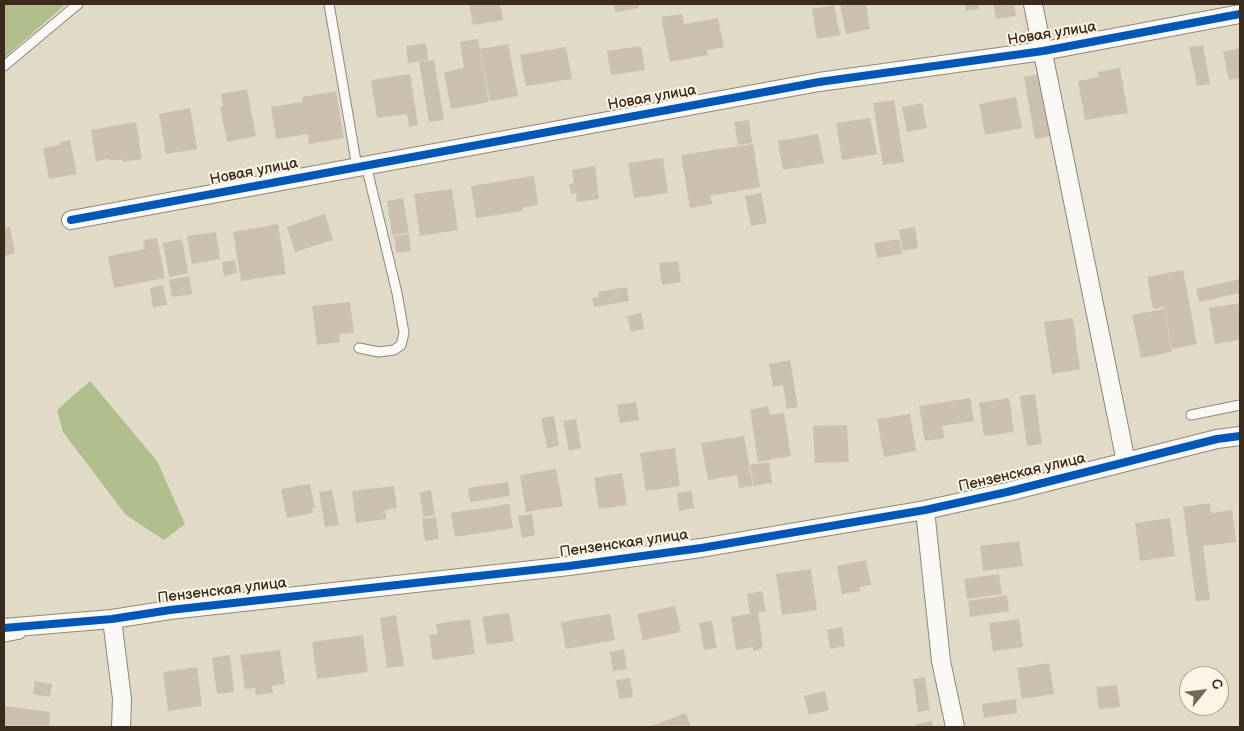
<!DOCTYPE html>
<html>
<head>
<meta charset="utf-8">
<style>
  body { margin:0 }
  #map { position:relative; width:1244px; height:731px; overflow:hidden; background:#e0dac6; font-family:"Balsamiq Sans",sans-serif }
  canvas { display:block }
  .frame { position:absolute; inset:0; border:5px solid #3b2a1e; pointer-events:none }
  .north { position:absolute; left:1179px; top:666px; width:50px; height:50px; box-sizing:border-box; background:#fcf5e5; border:1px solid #afa495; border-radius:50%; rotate:61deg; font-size:14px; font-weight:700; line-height:20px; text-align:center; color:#3b2a1e }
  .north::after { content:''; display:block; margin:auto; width:18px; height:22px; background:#756859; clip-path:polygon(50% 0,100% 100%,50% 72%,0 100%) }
</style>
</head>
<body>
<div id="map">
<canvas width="1244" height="731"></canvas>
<div class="frame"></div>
<div class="north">С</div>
</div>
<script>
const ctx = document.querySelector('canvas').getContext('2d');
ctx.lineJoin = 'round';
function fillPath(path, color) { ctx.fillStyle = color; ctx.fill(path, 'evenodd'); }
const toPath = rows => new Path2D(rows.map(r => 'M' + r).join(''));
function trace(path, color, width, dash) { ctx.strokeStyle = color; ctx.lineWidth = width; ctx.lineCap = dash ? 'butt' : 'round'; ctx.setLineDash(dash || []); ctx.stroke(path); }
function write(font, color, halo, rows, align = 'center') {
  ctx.font = font + ' "Balsamiq Sans",sans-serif'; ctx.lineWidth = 4; ctx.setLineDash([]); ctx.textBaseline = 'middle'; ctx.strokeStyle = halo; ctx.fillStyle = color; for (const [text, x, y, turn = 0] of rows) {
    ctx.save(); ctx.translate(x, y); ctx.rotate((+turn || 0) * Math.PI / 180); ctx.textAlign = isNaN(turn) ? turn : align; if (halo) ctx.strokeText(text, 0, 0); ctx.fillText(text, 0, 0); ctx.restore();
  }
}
const forest = toPath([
  [4,4,66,4,4,58],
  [90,381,157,461,185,524,164,540,126,515,63,432,57,410]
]);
const building = toPath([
  [469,4,500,4,503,20,473,25],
  [614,4,638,4,639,8,615,12],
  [840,4,866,4,870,29,846,34],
  [965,4,978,4,979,9,966,11],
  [993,4,1014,4,1016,16,996,19],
  [834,5,840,35,817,39,812,9],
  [682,14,684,24,718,18,724,47,707,50,708,55,670,62,661,17],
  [478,39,489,102,451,109,444,72,464,68,460,42],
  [426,43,428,60,408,63,406,46],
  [508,44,518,96,490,101,480,49],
  [1203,45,1210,84,1197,86,1189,47],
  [641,46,645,70,611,75,607,51],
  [566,47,572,79,526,86,520,55],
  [1240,48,1240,78,1229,80,1223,52],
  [434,60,444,120,429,122,419,62],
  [1120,68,1128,113,1085,120,1078,81,1099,77,1098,72],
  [410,74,418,125,409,127,407,114,377,118,371,80],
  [1040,74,1051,136,1035,139,1024,77],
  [247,89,256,136,227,142,220,107,223,107,221,94],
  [336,91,344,138,309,144,308,134,276,139,271,107,302,102,302,97],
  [1016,97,1022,128,985,135,979,104],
  [894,100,904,162,883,165,873,103],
  [922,103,927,128,907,132,902,107],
  [190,108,197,149,166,154,159,114],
  [870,118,877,154,842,160,836,123],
  [749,120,752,143,738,145,734,122],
  [136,122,142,159,123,162,122,159,110,161,109,159,96,161,91,130],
  [818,134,824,163,783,170,778,141],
  [70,140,77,174,49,179,43,148,60,145,60,142],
  [753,144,760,187,710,196,712,204,690,208,681,155],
  [663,158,668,193,634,198,628,163],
  [595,166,599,199,577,202,576,193,571,194,569,184,574,183,572,170],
  [534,176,538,205,522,208,523,211,476,218,471,186],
  [452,189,458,230,420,236,414,194],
  [761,193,767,223,751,226,745,196],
  [403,198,409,233,392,235,387,201],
  [325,214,333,240,295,252,287,227],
  [278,224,286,274,241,281,233,232],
  [10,227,15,253,4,256,4,228],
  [915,227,918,248,902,251,899,230],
  [216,232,220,259,192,264,187,236],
  [409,234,411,251,396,253,394,236],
  [157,238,165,278,114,288,108,256,145,249,143,240],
  [182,239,188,273,169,277,163,243],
  [899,239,902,254,877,258,874,243],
  [235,260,237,273,224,276,222,262],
  [678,261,681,282,662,285,659,263],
  [1183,270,1197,344,1172,349,1164,307,1153,309,1147,277],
  [189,276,192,294,172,297,169,280],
  [1240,279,1240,293,1199,302,1196,289],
  [163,285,167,305,153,307,150,288],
  [627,287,629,301,594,307,592,298,599,297,598,292],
  [350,302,354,333,339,334,340,342,317,345,312,306],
  [1240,303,1240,340,1215,344,1209,308],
  [1164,309,1172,352,1141,358,1132,315],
  [641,313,644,329,631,332,627,316],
  [1073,318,1080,369,1052,374,1044,322],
  [790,360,798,407,787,409,783,385,773,387,769,364],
  [1035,394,1042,444,1027,446,1020,396],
  [970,398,974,421,942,426,944,438,925,441,919,406],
  [1009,398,1014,432,984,436,979,403],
  [636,402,639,420,620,423,617,405],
  [768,406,770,415,784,413,791,456,758,462,750,410],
  [910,414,916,451,884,457,877,419],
  [554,416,559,446,547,448,541,418],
  [576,419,581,448,569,451,563,421],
  [847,425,849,462,815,463,813,426],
  [744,436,753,486,739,488,737,475,708,480,701,443],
  [675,448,680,486,646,491,640,453],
  [769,462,772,483,754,486,750,465],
  [556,469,563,506,526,512,520,475],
  [622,473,627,505,599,509,594,478],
  [508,482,510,496,470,502,468,488],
  [310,484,315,508,312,508,313,513,287,518,281,489],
  [394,486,397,508,385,510,386,519,356,523,352,491],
  [332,490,339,525,325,527,319,492],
  [431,490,435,515,423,517,420,492],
  [692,491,694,508,679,511,677,493],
  [1210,503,1211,513,1232,510,1236,542,1203,546,1210,600,1196,601,1183,507],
  [509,504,513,528,455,537,451,513],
  [532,514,535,535,522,538,518,516],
  [436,517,439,539,425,541,422,519],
  [1170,518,1175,556,1140,561,1135,523],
  [1019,541,1023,566,983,571,980,546],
  [866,560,871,585,859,587,860,591,842,594,837,566],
  [811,569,817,610,782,615,776,574],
  [999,574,1002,594,967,599,964,579],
  [762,591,766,611,758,613,763,646,761,646,762,649,753,651,753,647,736,650,731,617,750,614,747,594],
  [1007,595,1009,611,970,617,968,601],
  [675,606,681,632,643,640,637,614],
  [509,613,514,641,487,645,482,617],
  [610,614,615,640,566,649,561,622],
  [396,615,404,666,387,668,380,618],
  [470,619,475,654,433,660,429,635,438,634,436,624],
  [1019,619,1023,647,993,651,989,623],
  [712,621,717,648,704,650,699,623],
  [842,627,845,646,830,649,827,630],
  [363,635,368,672,317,679,312,642],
  [624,649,627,669,613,671,610,652],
  [280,650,285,684,272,686,273,693,256,695,255,688,245,689,240,655],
  [230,655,234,692,217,694,212,658],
  [1049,663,1054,694,1022,699,1017,668],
  [197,667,202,706,168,711,163,672],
  [925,677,930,710,918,712,913,679],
  [630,678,633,697,619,699,616,680],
  [35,681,52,684,50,697,33,694],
  [1117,685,1120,707,1099,709,1096,687],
  [825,691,829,710,809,715,804,696],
  [1016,699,1017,713,984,718,982,704],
  [4,706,50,712,49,727,4,727],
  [686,713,691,727,649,727],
  [932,721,933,727,915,727,915,725]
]);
const service = toPath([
  [329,4,357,167],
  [4,66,78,4],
  [359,348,379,352,394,350,401,345,404,333,397,293,366,165],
  [1191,415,1240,405],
  [4,637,20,634]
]);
const minor = toPath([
  [1033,4,1126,462],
  [71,220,819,82,1043,51,1240,14],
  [925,510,941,661,955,727],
  [112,619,122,699,121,727],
  [4,628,112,619,170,610,569,566,701,548,925,510,1007,492,1217,439,1240,436]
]);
const cycleway = toPath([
  [71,220,819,82,1043,51,1240,14],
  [4,628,112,619,170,610,569,566,701,548,925,510,1007,492,1217,439,1240,436]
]);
const streetNames = [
  ["Новая улица",1052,34,-9],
  ["Новая улица",652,98,-10],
  ["Новая улица",254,172,-11],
  ["Пензенская улица",1022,473,-13],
  ["Пензенская улица",624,544,-8],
  ["Пензенская улица",222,591,-7]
];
fillPath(forest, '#b0be8b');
fillPath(building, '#cbc0b0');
trace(service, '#8e887c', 11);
trace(minor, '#8e887c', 20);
trace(service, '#faf9f6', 9);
trace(minor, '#faf9f6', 18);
trace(cycleway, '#0057b8', 8);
write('15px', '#3b2a1e', '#fcf5e5', streetNames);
</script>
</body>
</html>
